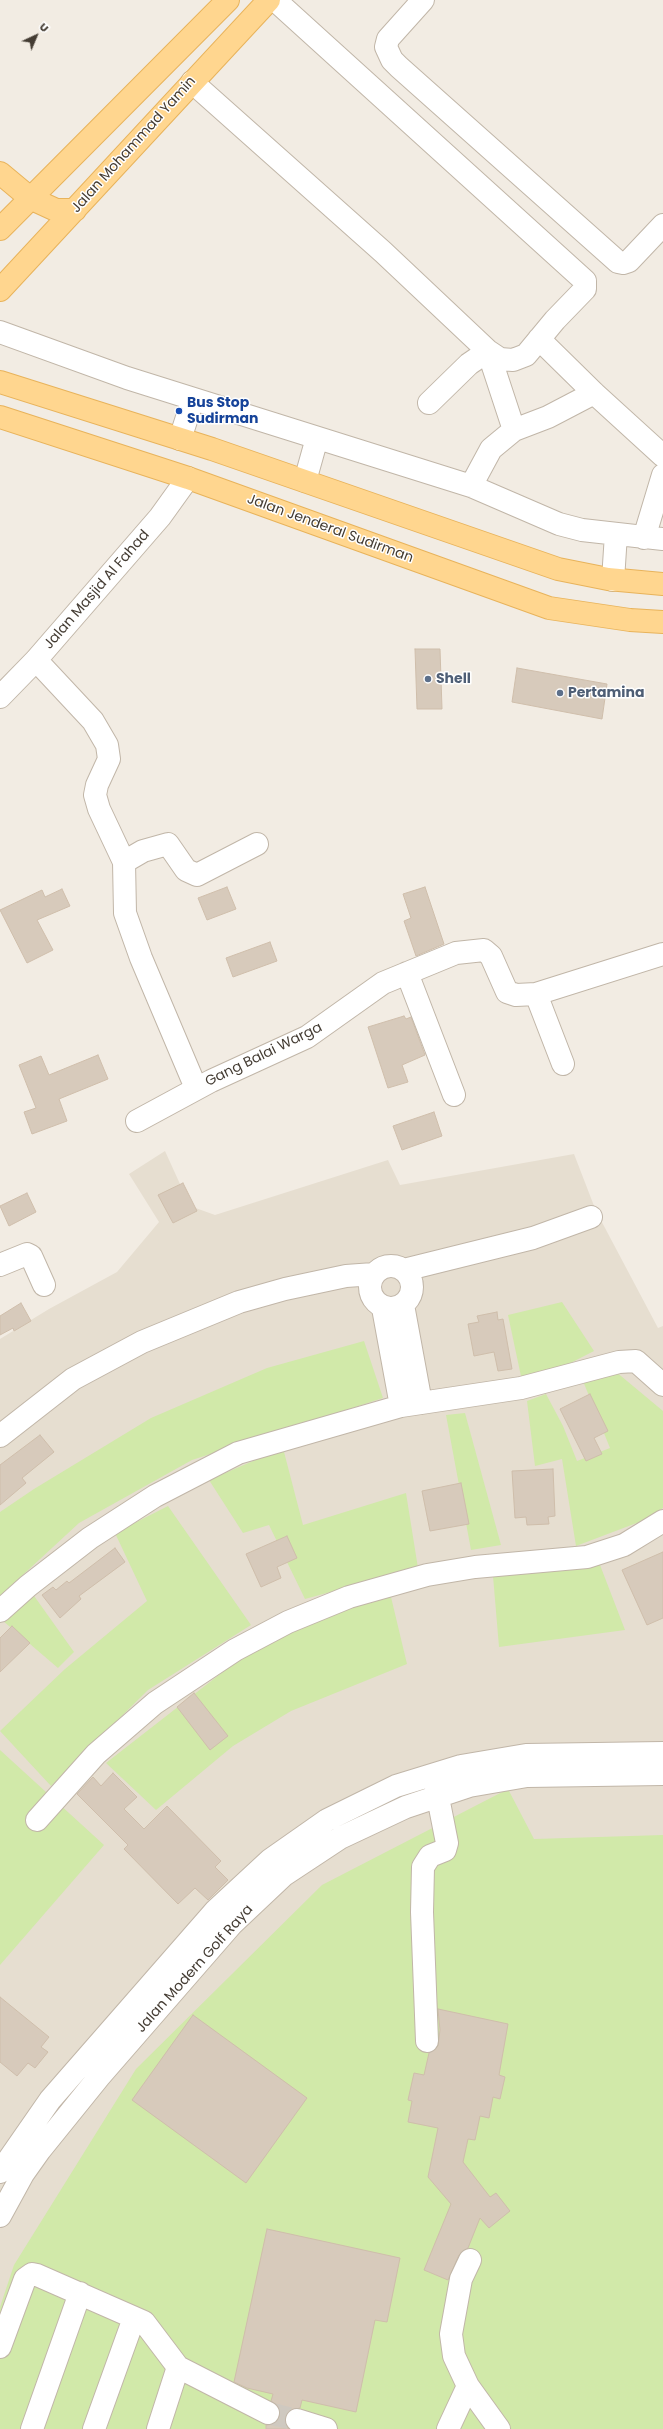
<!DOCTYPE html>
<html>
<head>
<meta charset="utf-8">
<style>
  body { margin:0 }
  #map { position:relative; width:663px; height:2429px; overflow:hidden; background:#f2ece3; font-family:Poppins,sans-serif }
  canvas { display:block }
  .north { position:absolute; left:16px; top:16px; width:40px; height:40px; -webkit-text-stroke:3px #fff; paint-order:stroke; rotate:44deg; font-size:11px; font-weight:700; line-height:16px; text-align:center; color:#443c33 }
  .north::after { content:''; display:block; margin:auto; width:14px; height:18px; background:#443c33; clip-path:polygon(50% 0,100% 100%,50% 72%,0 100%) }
</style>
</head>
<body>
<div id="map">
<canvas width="663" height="2429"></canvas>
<div class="north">U</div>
</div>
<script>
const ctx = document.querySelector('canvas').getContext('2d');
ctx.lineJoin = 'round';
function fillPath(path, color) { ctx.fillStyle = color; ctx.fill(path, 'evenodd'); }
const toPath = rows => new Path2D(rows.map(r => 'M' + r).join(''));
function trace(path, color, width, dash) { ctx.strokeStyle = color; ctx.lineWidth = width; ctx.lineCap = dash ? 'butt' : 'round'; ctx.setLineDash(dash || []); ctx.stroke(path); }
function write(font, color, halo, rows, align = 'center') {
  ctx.font = font + ' Poppins,sans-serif'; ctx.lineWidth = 3; ctx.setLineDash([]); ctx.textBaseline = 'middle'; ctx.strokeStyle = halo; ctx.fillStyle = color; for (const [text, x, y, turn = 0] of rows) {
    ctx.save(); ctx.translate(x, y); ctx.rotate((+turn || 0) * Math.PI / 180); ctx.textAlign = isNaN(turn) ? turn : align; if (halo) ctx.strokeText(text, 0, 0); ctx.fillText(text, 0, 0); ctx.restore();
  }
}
const residential = toPath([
  [165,1151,190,1206,215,1215,388,1160,400,1185,574,1154,596,1211,658,1328,663,1326,663,2429,0,2429,0,1339,49,1309,117,1272,159,1222,129,1174]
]);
const green = toPath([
  [562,1302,594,1351,549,1374,522,1381,508,1315],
  [364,1341,383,1398,192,1460,79,1523,0,1596,0,1512,34,1489,151,1418,267,1368],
  [615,1371,663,1411,663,1508,642,1521,576,1546,562,1459,535,1466,527,1401,546,1394,563,1426,577,1461,610,1448,583,1381],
  [465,1413,501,1545,471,1550,446,1415],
  [283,1448,303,1525,406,1493,418,1568,305,1599,269,1525,243,1533,209,1480],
  [168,1506,251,1625,148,1690,51,1786,0,1731,65,1669,147,1601,115,1533],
  [600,1565,625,1630,499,1647,493,1576],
  [32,1593,74,1652,58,1668,2,1620],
  [391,1597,407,1664,291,1711,233,1746,156,1810,106,1763,224,1671,268,1642,346,1609],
  [0,1750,104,1845,0,1965],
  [508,1789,534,1839,663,1835,663,2429,0,2429,0,2307,14,2265,136,2069,322,1885]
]);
const building = toPath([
  [415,649,440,649,442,709,417,709,415,649],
  [517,668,607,684,602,719,512,702,517,668],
  [227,887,236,909,207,920,198,898,227,887],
  [425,887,444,944,416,956,404,921,411,918,403,894,425,887],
  [62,889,70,906,37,920,53,950,27,963,0,910,42,890,45,897,62,889],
  [270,942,277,961,233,977,226,958,270,942],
  [404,1016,406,1019,411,1017,425,1055,402,1065,408,1082,388,1088,368,1027,404,1016],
  [98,1055,108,1079,59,1099,67,1121,32,1134,24,1112,36,1108,19,1065,41,1056,49,1075,98,1055],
  [434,1112,442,1136,402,1150,393,1126,434,1112],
  [183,1183,197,1211,173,1223,158,1195,183,1183],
  [27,1193,36,1212,9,1226,0,1206,27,1193],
  [21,1303,31,1321,14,1331,13,1328,0,1335,0,1316,21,1303],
  [497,1312,498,1320,503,1319,512,1369,498,1371,494,1352,474,1356,468,1324,479,1322,477,1316,497,1312],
  [590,1394,608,1431,594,1438,602,1454,586,1461,560,1409,590,1394],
  [40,1435,54,1452,22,1478,26,1483,0,1505,0,1465,40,1435],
  [553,1469,555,1516,548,1517,549,1524,527,1525,526,1517,515,1518,512,1471,553,1469],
  [461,1483,469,1524,430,1531,422,1491,461,1483],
  [287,1536,297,1558,277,1567,281,1578,261,1587,246,1554,287,1536],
  [115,1548,125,1562,79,1596,81,1599,60,1618,42,1595,53,1587,56,1590,67,1581,69,1583,115,1548],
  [663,1552,663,1618,647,1625,622,1570,663,1552],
  [12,1626,30,1643,0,1672,0,1638,12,1626],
  [194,1693,228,1736,210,1750,177,1707,194,1693],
  [113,1773,137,1797,124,1809,144,1829,167,1806,221,1861,215,1867,228,1880,208,1900,195,1888,178,1904,124,1849,128,1845,77,1794,93,1777,101,1786,113,1773],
  [0,1997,49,2037,41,2047,48,2052,35,2068,28,2063,17,2076,0,2062,0,1997],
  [438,2009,508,2024,499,2075,505,2077,500,2099,493,2097,489,2118,480,2116,475,2140,468,2139,463,2162,490,2197,496,2193,510,2211,489,2228,480,2218,468,2248,459,2255,448,2280,424,2270,451,2204,428,2177,438,2128,408,2122,412,2101,408,2100,414,2073,424,2075,429,2053,438,2046,440,2030,438,2009],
  [193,2015,307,2098,246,2183,132,2100,193,2015],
  [267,2229,400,2258,387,2322,375,2320,356,2412,302,2400,300,2408,289,2411,285,2416,285,2423,289,2429,266,2429,266,2425,274,2424,279,2418,279,2407,271,2401,273,2394,247,2388,234,2382,267,2229]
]);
const minorTunnel = toPath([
  [268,2413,297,2420]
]);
const minor = toPath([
  [275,0,585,281,585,289,555,320,526,355,513,360,500,359,488,351],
  [423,0,388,39,386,47,392,60,399,67,618,262,623,263,629,261,663,225],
  [192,82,383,252,488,351,469,364,429,403],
  [0,332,127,378,471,486,559,524,582,530,663,539],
  [539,339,594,393,663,456],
  [488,351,514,430],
  [180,439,193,399],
  [305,481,317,438],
  [471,486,491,449,514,430,548,417,594,393],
  [644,538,663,475],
  [613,580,616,534],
  [36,660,93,721,107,745,109,759,97,785,95,795,99,809,124,862,125,913,141,958,196,1088],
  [0,697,36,660,160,517,188,478],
  [124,862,143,851,168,844,186,870,197,875,257,844],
  [407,973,454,1095],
  [536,994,563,1064],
  [137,1121,211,1081,307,1037,383,983,456,953,484,950,491,956,507,992,516,995,536,994,663,954],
  [0,1265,27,1254,31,1256,44,1285],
  '370 1287a21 21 0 1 1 42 0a21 21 0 1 1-42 0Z',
  [404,1270,533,1238,591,1217],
  [403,1305,421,1403],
  [383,1308,401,1406],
  [0,1436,73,1379,142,1342,239,1302,285,1289,346,1276,374,1274],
  [0,1611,28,1586,90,1538,155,1496,238,1453,401,1406,521,1388,619,1362,636,1361,663,1385],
  [37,1820,96,1754,155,1703,235,1650,288,1622,349,1597,427,1575,475,1567,587,1557,624,1545,663,1521],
  [427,2041,422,1912,423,1867,430,1856,445,1850,447,1843,435,1782],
  [0,2172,50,2100,216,1910,270,1860,327,1820,396,1786,461,1766,526,1755,663,1753],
  [0,2216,23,2174,40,2150,99,2077,232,1924,284,1875,340,1838,406,1807,469,1786,527,1776,663,1774],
  [0,2347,25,2279,32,2274,37,2275,144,2322,178,2367,268,2413],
  [468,2386,499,2429],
  [297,2420,326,2429],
  [32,2429,80,2293],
  [94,2429,134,2318],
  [158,2429,178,2367],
  [448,2429,468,2386,454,2356,451,2334,461,2279,470,2260]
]);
const major = toPath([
  [0,173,30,198,56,210,75,210],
  [0,229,228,0],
  [0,290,269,0],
  [0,382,212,449,558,569,608,579,663,584],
  [0,417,188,478,549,608,630,620,663,622]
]);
const markers = [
  [179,411,4,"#1a4fb4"],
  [428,679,4,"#5c6f8a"],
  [560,693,4,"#5c6f8a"]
];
const streetNames = [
  ["Jalan Mohammad Yamin",134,145,-48],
  ["Jalan Jenderal Sudirman",330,529,20],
  ["Jalan Masjid Al Fahad",97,590,-49],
  ["Gang Balai Warga",264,1055,-26],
  ["Jalan Modern Golf Raya",195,1969,-48]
];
const transitNames = [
  ["Bus Stop",187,403],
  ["Sudirman",187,419]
];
const serviceNames = [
  ["Shell",436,679],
  ["Pertamina",568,693]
];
fillPath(residential, '#e6ded0');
fillPath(green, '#d1e9a9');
fillPath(building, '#d7cabb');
trace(building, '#cfbeab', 1);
trace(minorTunnel, '#cfc9c0', 22, [22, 11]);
trace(minor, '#c1b6a8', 24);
trace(major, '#e8b35b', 24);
trace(minor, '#fff', 22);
trace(major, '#ffd68f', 22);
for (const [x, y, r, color] of markers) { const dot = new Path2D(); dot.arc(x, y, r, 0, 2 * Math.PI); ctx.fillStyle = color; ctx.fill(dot); trace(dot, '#fff', 1.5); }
write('14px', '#443c33', '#fff', streetNames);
write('bold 14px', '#164399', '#fff', transitNames, 'left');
write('bold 14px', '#4e5e75', '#fff', serviceNames, 'left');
</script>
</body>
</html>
